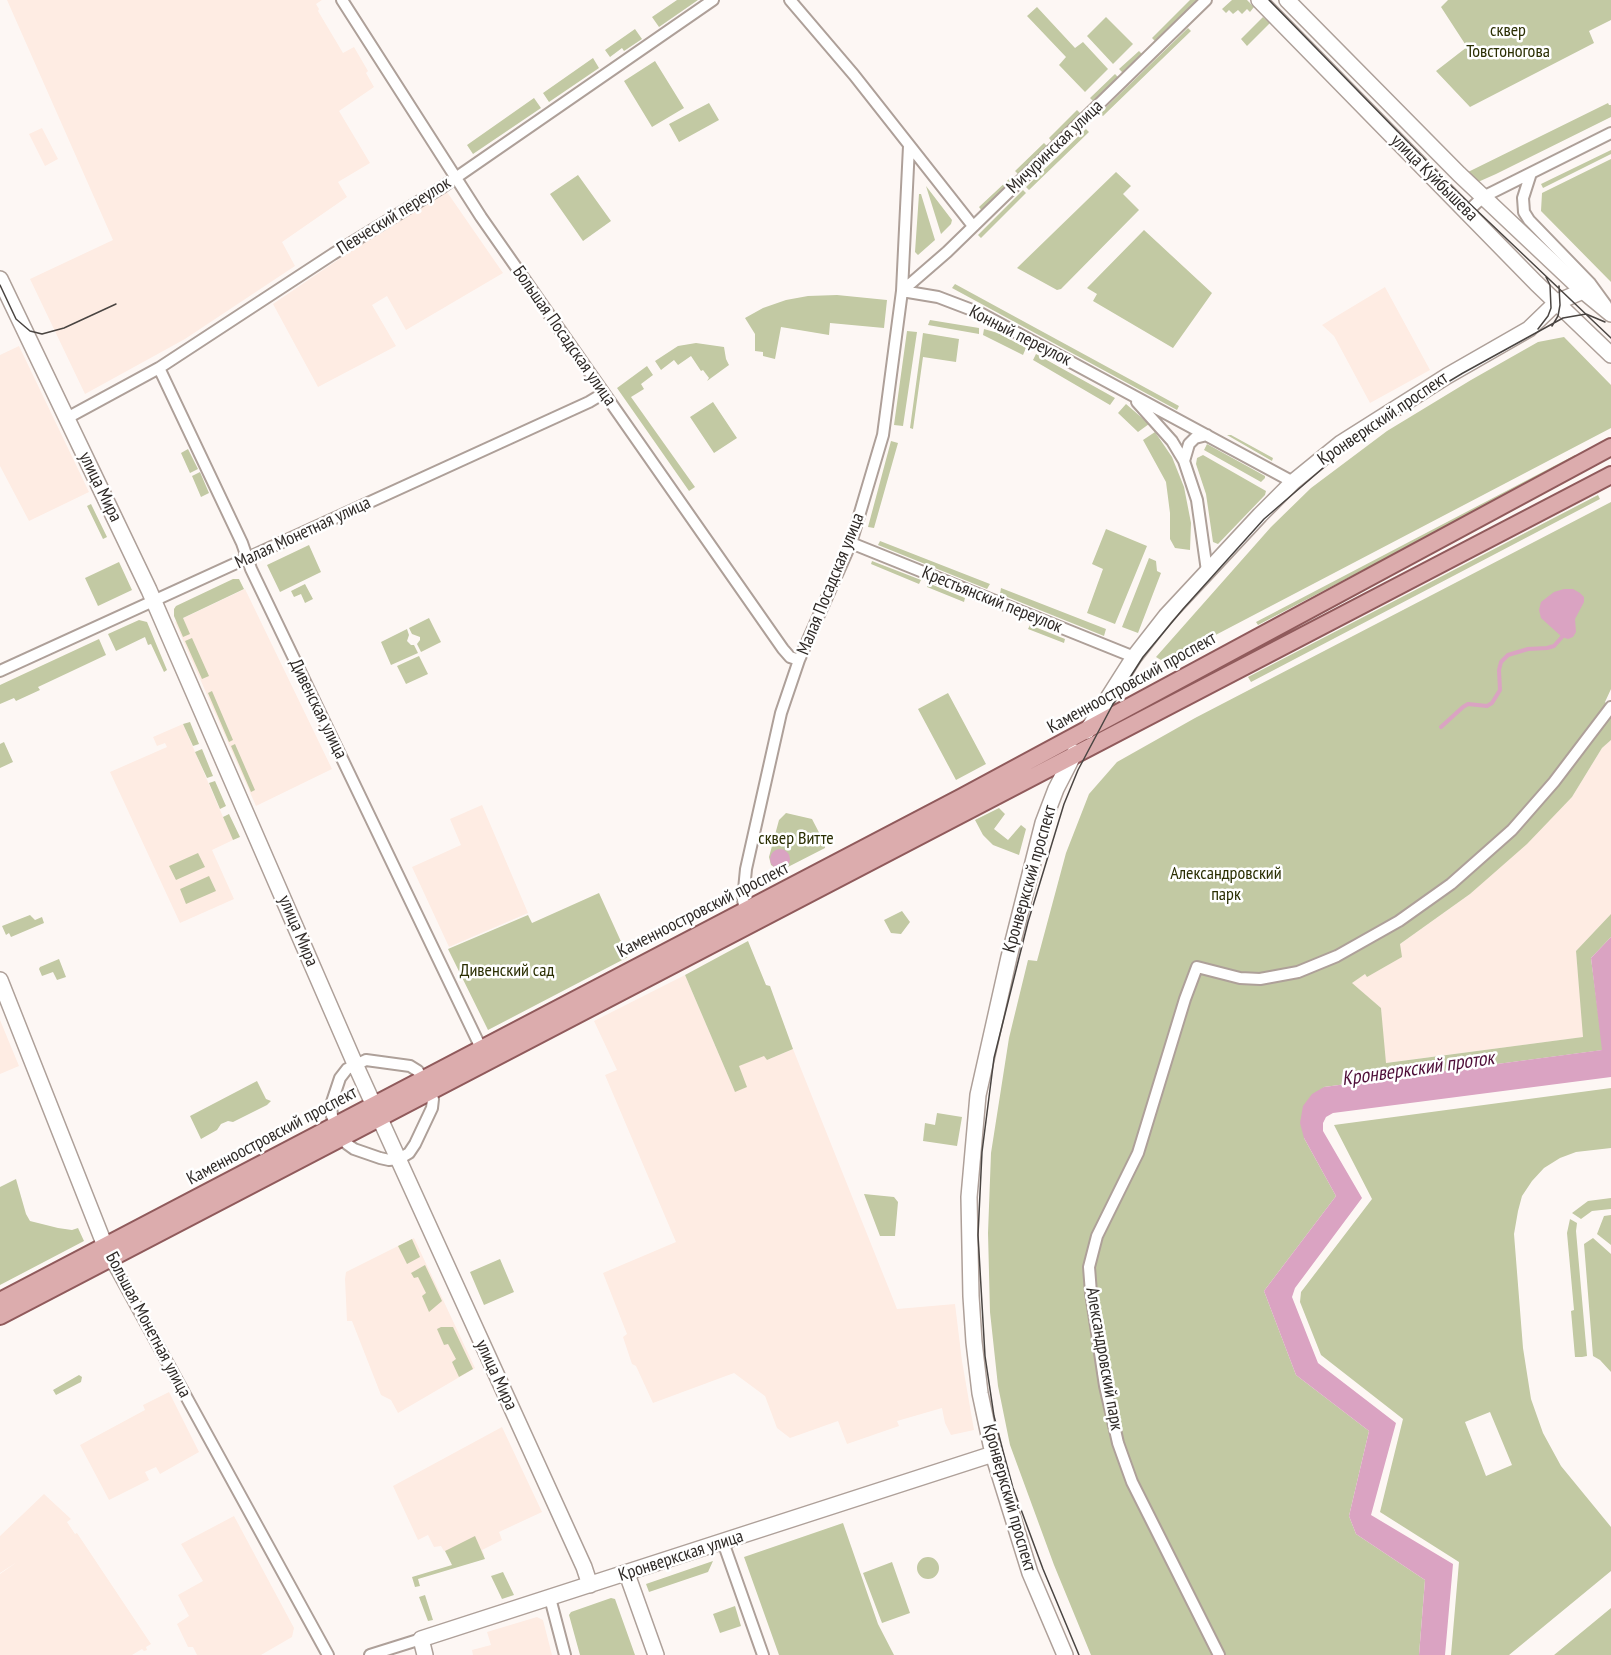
<!DOCTYPE html>
<html>
<head>
<meta charset="utf-8">
<style>
  body { margin:0 }
  canvas { display:block; background:#fdf7f4 }
</style>
</head>
<body>
<canvas width="1611" height="1655"></canvas>
<script>
const ctx = document.querySelector('canvas').getContext('2d');
ctx.lineJoin = 'round';
function fillPath(path, color) { ctx.fillStyle = color; ctx.fill(path, 'evenodd'); }
const toPath = rows => new Path2D(rows.map(r => 'M' + r).join(''));
function trace(path, color, width, dash) { ctx.strokeStyle = color; ctx.lineWidth = width; ctx.lineCap = dash ? 'butt' : 'round'; ctx.setLineDash(dash || []); ctx.stroke(path); }
function write(font, color, halo, rows, align = 'center') {
  ctx.font = font + ' "PT Sans Narrow",sans-serif'; ctx.lineWidth = 5; ctx.setLineDash([]); ctx.textBaseline = 'middle'; ctx.strokeStyle = halo; ctx.fillStyle = color; for (const [text, x, y, turn = 0] of rows) {
    ctx.save(); ctx.translate(x, y); ctx.rotate((+turn || 0) * Math.PI / 180); ctx.textAlign = isNaN(turn) ? turn : align; if (halo) ctx.strokeText(text, 0, 0); ctx.fillText(text, 0, 0); ctx.restore();
  }
}
const built = toPath([
  [7,0,322,0,316,4,319,9,318,11,343,53,354,47,368,71,366,73,374,87,339,111,370,163,338,182,347,197,282,242,295,266,185,339,85,394,30,279,113,240],
  [42,128,58,159,45,166,29,134],
  [447,192,503,273,406,330,387,296,372,305,396,346,318,387,273,304,342,257],
  [1385,287,1430,370,1370,403,1334,336,1322,325],
  [19,346,89,492,29,521,0,466,0,355],
  [245,589,332,769,256,806,175,622],
  [183,724,233,840,212,850,234,899,180,923,110,772,167,747,165,743,157,746,153,737],
  [1611,740,1611,914,1576,951,1584,1037,1385,1063,1381,1008,1351,983,1365,974,1400,944,1470,894,1572,797,1602,748],
  [482,805,528,913,449,947,412,867,461,845,450,819],
  [685,975,735,1092,738,1066,764,1055,767,1060,793,1049,897,1309,955,1304,962,1361,974,1430,951,1435,945,1423,942,1408,897,1421,899,1426,847,1444,838,1421,790,1438,777,1428,765,1396,734,1373,653,1403,636,1366,632,1364,623,1337,627,1334,603,1273,676,1242,605,1075,617,1070,594,1021],
  [0,1020,19,1066,0,1074],
  [414,1238,475,1368,398,1413,391,1400,381,1395,352,1321,347,1321,345,1279,346,1272],
  [169,1392,199,1452,160,1474,156,1467,145,1472,149,1480,109,1500,80,1445,145,1410,143,1405],
  [502,1427,542,1512,499,1532,502,1540,482,1550,484,1555,452,1564,446,1551,444,1551,441,1546,434,1547,428,1535,418,1540,393,1486],
  [44,1494,71,1519,67,1522,75,1534,77,1533,151,1644,146,1647,147,1650,144,1651,142,1649,132,1655,0,1655,0,1574,17,1562,0,1573,0,1536],
  [234,1516,294,1628,292,1637,261,1655,197,1655,193,1647,188,1647,177,1624,189,1616,178,1595,203,1581,181,1544],
  [537,1617,543,1620,552,1655,473,1655,472,1650,491,1645,487,1632]
]);
const green = toPath([
  [677,0,698,0,659,27,652,17],
  [1190,0,1197,0,1155,41,1152,38],
  [1232,0,1247,0,1254,7,1250,12,1247,9,1242,14,1238,10,1233,14,1229,10,1226,13,1222,9],
  [1448,0,1611,0,1611,20,1589,31,1594,43,1470,107,1436,71,1467,47,1441,7],
  [1037,7,1075,48,1083,42,1108,69,1085,92,1059,65,1066,57,1027,16],
  [1106,17,1133,44,1113,64,1087,36],
  [1263,17,1270,23,1247,46,1241,39],
  [1188,28,1191,31,1103,116,1100,113],
  [635,29,642,39,624,51,622,48,610,57,605,50],
  [1139,51,1142,54,1123,73,1119,69],
  [593,58,599,68,549,102,543,93],
  [655,61,684,108,652,127,624,81],
  [1115,74,1118,77,1094,102,1090,98],
  [534,98,541,108,473,154,467,145],
  [709,103,719,120,679,142,669,124],
  [1608,103,1609,105,1611,105,1611,117,1496,174,1478,182,1466,173],
  [1077,110,1081,114,1052,142,1049,138],
  [1086,129,1089,132,1029,190,1026,187],
  [1044,143,1048,147,1019,175,1015,171],
  [1611,150,1611,154,1543,188,1541,184],
  [1611,159,1611,282,1541,211,1542,193],
  [1116,172,1131,186,1123,194,1139,210,1061,289,1057,290,1017,268],
  [578,175,611,221,583,241,550,194],
  [1009,179,1012,182,982,211,979,207],
  [926,186,952,220,951,224,941,234],
  [1023,190,1026,193,981,238,978,235],
  [919,194,921,194,935,240,918,255,915,252],
  [1144,230,1212,293,1173,348,1093,301,1097,294,1087,288],
  [955,284,1179,406,1177,410,952,288],
  [837,295,887,300,884,328,830,323,829,335,781,327,775,359,763,356,763,352,755,351,755,334,745,318,763,308,786,300,808,296],
  [930,320,979,328,979,334,928,325],
  [984,329,998,333,1026,348,1023,355,983,335],
  [907,331,917,332,903,426,894,425],
  [923,333,959,339,956,362,923,357,913,429,910,428],
  [1564,337,1611,385,1611,428,1164,662,1156,657,1271,527,1311,488,1387,431,1471,380,1538,342],
  [696,343,724,347,726,359,729,365,707,381,709,378,703,370,701,371,691,356,678,365,674,360,661,370,655,361,678,346],
  [1036,354,1115,398,1110,405,1033,360],
  [647,366,653,375,641,384,644,389,631,397,695,487,689,491,617,388],
  [713,402,737,438,714,453,690,417],
  [1126,404,1149,424,1138,432,1118,413],
  [1155,432,1172,457,1184,487,1191,523,1190,550,1175,548,1170,539,1170,513,1166,482,1143,440],
  [1227,435,1231,435,1273,458,1272,461],
  [891,441,898,443,874,528,868,527],
  [1207,444,1265,476,1265,478,1261,482,1204,450],
  [188,449,198,469,190,473,181,453],
  [1203,455,1266,491,1265,495,1218,544,1213,542,1206,494,1196,464,1197,458],
  [1575,455,1577,458,1258,625,1256,622],
  [200,472,209,493,201,497,192,476],
  [1598,495,1600,499,1251,682,1248,677],
  [1611,502,1611,689,1605,702,1611,710,1611,740,1602,748,1572,797,1527,844,1470,894,1400,944,1402,957,1367,977,1365,974,1352,983,1381,1008,1386,1063,1583,1037,1576,951,1611,914,1611,937,1591,958,1603,1050,1324,1087,1304,1138,1336,1196,1264,1291,1296,1375,1369,1431,1349,1516,1356,1534,1425,1580,1419,1655,1091,1655,1054,1565,1010,1445,998,1386,990,1312,988,1233,991,1153,1009,1038,1028,960,1037,961,1066,853,1089,794,1117,762,1195,718],
  [91,504,107,537,103,539,87,506],
  [1106,529,1147,546,1115,624,1087,613,1103,569,1092,564],
  [880,541,990,584,987,589,878,545],
  [309,545,321,572,280,592,267,565],
  [1149,558,1156,561,1157,571,1161,573,1138,633,1122,627],
  [872,561,921,580,919,584,871,564],
  [119,562,132,590,98,606,85,578],
  [233,579,239,579,244,589,183,618,190,634,183,637,174,616,174,609,176,606],
  [928,583,965,598,964,602,927,587],
  [305,584,313,599,305,603,301,594,294,597,291,591],
  [1001,588,1106,629,1104,636,1000,594],
  [429,618,441,642,421,652,417,644,420,640,420,637,412,634,409,628],
  [139,620,147,622,167,670,164,672,151,644,148,645,145,637,116,651,108,634],
  [1030,625,1065,639,1064,643,1028,629],
  [407,629,409,635,407,641,411,645,414,645,418,653,391,665,381,642],
  [192,638,209,676,202,679,185,641],
  [99,639,106,655,38,687,40,690,16,701,14,698,0,704,0,685],
  [419,656,428,674,406,684,397,666],
  [212,691,233,740,229,742,208,693],
  [948,693,986,764,956,780,918,709],
  [190,722,199,744,193,746,183,724],
  [4,742,13,762,0,768,0,744],
  [235,744,255,790,251,792,231,746],
  [202,749,213,776,207,778,195,752],
  [215,781,226,806,220,809,209,783],
  [999,808,1005,814,994,829,1008,840,1021,825,1026,829,1019,855,993,845,983,835,975,820],
  [786,813,812,819,825,844,825,848,784,869,777,869,771,865,769,857,779,820],
  [229,814,240,837,233,840,223,817],
  [198,853,205,867,176,880,169,866],
  [209,876,216,891,186,904,180,889],
  [599,893,628,957,488,1030,448,949,528,915,532,923],
  [902,911,910,922,901,934,891,933,884,920],
  [30,915,35,920,42,917,44,923,11,937,9,933,6,935,2,926],
  [748,941,766,985,770,986,793,1049,767,1060,764,1056,739,1066,747,1087,735,1092,685,975],
  [59,959,66,977,57,980,53,972,42,976,39,969,40,967],
  [257,1081,266,1099,271,1101,267,1105,233,1122,228,1121,221,1124,217,1130,201,1139,190,1116],
  [1611,1088,1611,1148,1576,1152,1560,1158,1544,1168,1532,1181,1522,1196,1518,1211,1514,1234,1523,1348,1531,1399,1543,1433,1561,1466,1611,1527,1611,1571,1509,1655,1451,1655,1459,1562,1380,1512,1403,1419,1321,1355,1300,1302,1301,1292,1372,1199,1334,1125],
  [1490,1412,1512,1465,1486,1476,1465,1422],
  [937,1113,962,1117,957,1146,923,1141,925,1123,935,1125],
  [16,1179,26,1214,30,1221,58,1228,72,1230,78,1228,84,1241,0,1285,0,1187],
  [864,1194,894,1197,898,1202,895,1236,880,1236],
  [1611,1198,1611,1209,1592,1211,1581,1219,1572,1213,1588,1201],
  [1611,1215,1611,1245,1597,1234,1604,1216],
  [1570,1219,1577,1223,1576,1231,1587,1356,1582,1357,1575,1357,1571,1311,1574,1310,1567,1233],
  [1593,1238,1611,1254,1611,1372,1600,1360,1593,1356,1584,1244],
  [412,1239,420,1257,407,1264,398,1246],
  [500,1259,514,1292,484,1305,470,1272],
  [425,1265,442,1301,429,1312,422,1296,426,1293,418,1277,414,1278,411,1273],
  [441,1327,453,1327,473,1369,459,1377,452,1362,456,1359,448,1344,444,1345,437,1329],
  [79,1375,82,1377,81,1382,56,1395,53,1390],
  [843,1523,878,1624,894,1655,779,1655,744,1557],
  [475,1536,485,1559,418,1579,420,1586,415,1587,412,1577,452,1565,445,1551],
  '917 1568a11 11 0 1 1 22 0a11 11 0 1 1-22 0Z',
  [713,1561,708,1572,649,1592,646,1584],
  [892,1562,910,1613,882,1623,863,1573],
  [503,1572,514,1595,502,1599,491,1576],
  [425,1595,433,1620,428,1621,419,1597],
  [611,1598,615,1599,635,1655,580,1655,569,1615,571,1612],
  [735,1606,741,1626,720,1633,713,1614],
  [1611,1608,1611,1655,1554,1655]
]);
const water = toPath([
  [1564,589,1573,589,1580,593,1584,597,1584,602,1575,619,1576,632,1573,637,1568,639,1562,637,1541,618,1539,610,1541,602,1554,592],
  '770 859a10 10 0 1 1 20 0a10 10 0 1 1-20 0Z',
  [1611,937,1611,1077,1333,1113,1326,1117,1323,1123,1323,1131,1362,1198,1295,1288,1292,1297,1318,1363,1396,1423,1371,1515,1453,1564,1445,1655,1419,1655,1425,1580,1356,1534,1349,1516,1369,1431,1296,1375,1264,1291,1336,1196,1304,1138,1300,1123,1303,1106,1312,1094,1324,1087,1602,1050,1591,958]
]);
const stream = toPath([
  [1441,727,1463,707,1468,704,1487,706,1492,703,1500,690,1499,670,1501,662,1508,655,1528,649,1547,648,1554,646,1562,637]
]);
const street = toPath([
  [342,0,481,217,783,649,790,657,799,660],
  [790,0,854,75,973,226],
  [1531,173,1523,198,1524,212,1529,220,1590,283,1606,305],
  [1467,212,1483,197,1611,133],
  [902,291,938,297,980,313,1293,482],
  [902,291,947,252,1206,0],
  [159,368,242,543,251,569,481,1048],
  [1137,402,1172,441,1184,461,1197,500,1207,571],
  [67,418,159,368,333,254,441,188,713,0],
  [1184,461,1189,444,1195,438,1207,435],
  [851,543,1134,657],
  [0,671,589,402,604,393],
  [745,910,743,900,746,869,781,713,799,660,851,543,883,435,902,291,909,146],
  [366,1060,410,1066,418,1071,433,1099,432,1108,415,1144,409,1153,399,1159,389,1160,380,1158,354,1149,347,1144,342,1136,332,1116,331,1105,340,1078,347,1069,366,1060],
  [110,1258,328,1655],
  [723,1542,763,1655],
  [550,1598,565,1655],
  [370,1655,421,1639],
  [1219,1655,1132,1482,1118,1443,1105,1386,1091,1293,1089,1267,1097,1236,1138,1153,1185,999,1197,967,1240,978,1260,979,1298,972,1337,956,1399,921,1451,884,1512,830,1554,782,1611,707]
]);
const secondary = toPath([
  [1259,0,1536,283,1611,355],
  [1287,0,1459,174,1583,291,1611,314],
  [0,279,149,590,355,1064,584,1567,590,1585],
  [1087,731,1134,657,1166,616,1260,515,1293,482,1341,443,1447,376,1529,329,1557,302,1583,291],
  [0,980,109,1256],
  [627,1574,656,1655],
  [425,1655,421,1639,993,1454],
  [1065,1655,1030,1573,993,1454,980,1393,974,1342,971,1296,969,1197,978,1095,1009,957,1043,823,1056,789,1075,752]
]);
const primary = toPath([
  [0,1301,962,797,1611,447],
  [0,1316,1611,475]
]);
const tram = toPath([
  [1269,0,1449,184,1611,338],
  [0,285,16,319,30,331,42,334,64,328,116,304],
  [1552,326,1558,316,1560,305,1559,286],
  [1538,329,1548,316,1551,308,1550,285,1546,277],
  [1079,1655,1043,1569,1013,1488,1003,1451,994,1416,985,1356,978,1235,982,1152,994,1058,1028,922,1064,804,1078,770,1113,704,1143,657,1183,609,1264,519,1345,449,1403,409,1463,373,1563,318,1586,314,1605,322]
]);
const parkNames = [
  ["сквер",1508,31],
  ["Товстоногова",1508,52],
  ["сквер Витте",796,839],
  ["Александровский",1226,874],
  ["парк",1226,895],
  ["Дивенский сад",507,971]
];
const streetNames = [
  ["Мичуринская улица",1055,147,-44],
  ["улица Куйбышева",1434,178,45],
  ["Певческий переулок",394,216,-32],
  ["Большая Посадская улица",564,336,55],
  ["Конный переулок",1020,336,27],
  ["Кронверкский проспект",1383,419,-34],
  ["улица Мира",100,487,64],
  ["Малая Монетная улица",303,533,-25],
  ["Малая Посадская улица",831,584,-68],
  ["Крестьянский переулок",992,600,22],
  ["Каменноостровский проспект",1132,683,-29],
  ["Дивенская улица",318,709,64],
  ["Кронверкский проспект",1030,879,-74],
  ["Каменноостровский проспект",703,910,-27],
  ["улица Мира",298,931,67],
  ["Каменноостровский проспект",272,1136,-28],
  ["Большая Монетная улица",148,1325,62],
  ["Александровский парк",1104,1359,80],
  ["улица Мира",496,1375,65],
  ["Кронверкский проспект",1009,1498,74],
  ["Кронверкская улица",681,1556,-18]
];
const waterNames = [
  ["Кронверкский проток",1418,1069,-8]
];
fillPath(built, '#feece3');
fillPath(green, '#c2c9a3');
fillPath(water, '#daa3c2');
trace(stream, '#daa3c2', 4);
trace(street, '#aea099', 14);
trace(secondary, '#aea099', 18);
trace(primary, '#905a5b', 20);
trace(street, '#fff', 10);
trace(secondary, '#fff', 15);
trace(primary, '#dcacad', 16);
trace(tram, '#4a4542', 1.5);
write('18px', '#2a2e02', '#fff', parkNames);
write('18px', '#2f2a27', '#fff', streetNames);
write('italic 20px', '#4f0f39', '#fff', waterNames);
</script>
</body>
</html>
